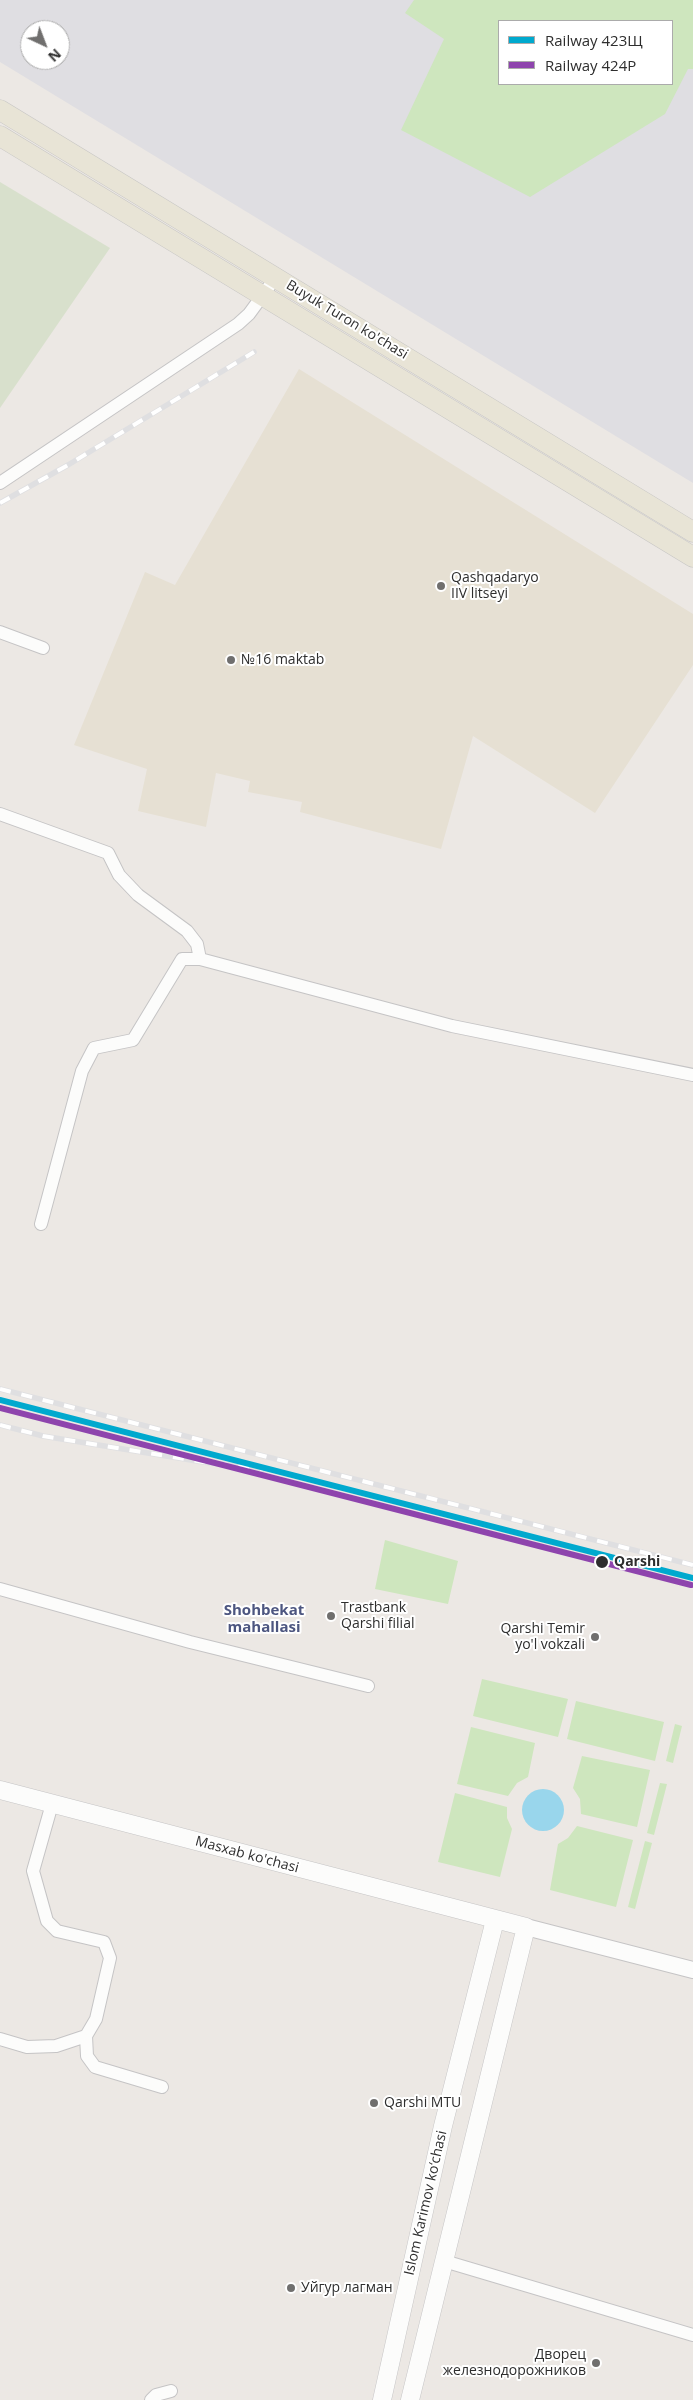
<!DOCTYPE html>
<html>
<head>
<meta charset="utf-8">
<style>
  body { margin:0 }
  #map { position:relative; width:693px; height:2400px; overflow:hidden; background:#ece8e4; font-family:"Open Sans",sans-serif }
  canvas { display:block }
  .legend { position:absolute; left:498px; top:20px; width:175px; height:65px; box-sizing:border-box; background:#fff; border:1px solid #ababab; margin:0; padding:6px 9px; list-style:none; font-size:15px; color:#2e2e2e }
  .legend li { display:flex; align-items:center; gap:10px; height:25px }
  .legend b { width:25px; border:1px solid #ababab }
  .north { position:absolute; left:20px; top:20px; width:50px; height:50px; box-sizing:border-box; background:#fff; border:1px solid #ababab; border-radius:50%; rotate:137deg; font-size:14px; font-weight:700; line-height:20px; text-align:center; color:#2e2e2e }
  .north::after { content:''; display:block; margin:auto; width:18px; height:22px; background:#706f6e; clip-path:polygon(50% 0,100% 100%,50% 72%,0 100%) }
</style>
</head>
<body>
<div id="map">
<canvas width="693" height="2400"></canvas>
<ul class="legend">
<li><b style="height:6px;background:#00a9ce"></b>Railway 423Щ</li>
<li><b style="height:6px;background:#8e44ad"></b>Railway 424Р</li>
</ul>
<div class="north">N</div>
</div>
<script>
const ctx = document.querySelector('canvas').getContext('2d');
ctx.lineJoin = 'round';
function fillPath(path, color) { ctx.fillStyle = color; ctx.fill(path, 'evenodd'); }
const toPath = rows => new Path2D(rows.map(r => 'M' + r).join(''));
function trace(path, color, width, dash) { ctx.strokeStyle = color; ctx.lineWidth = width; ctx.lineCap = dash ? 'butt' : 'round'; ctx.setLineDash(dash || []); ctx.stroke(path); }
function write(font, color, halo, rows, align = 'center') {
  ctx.font = font + ' "Open Sans",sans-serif'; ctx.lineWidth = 4; ctx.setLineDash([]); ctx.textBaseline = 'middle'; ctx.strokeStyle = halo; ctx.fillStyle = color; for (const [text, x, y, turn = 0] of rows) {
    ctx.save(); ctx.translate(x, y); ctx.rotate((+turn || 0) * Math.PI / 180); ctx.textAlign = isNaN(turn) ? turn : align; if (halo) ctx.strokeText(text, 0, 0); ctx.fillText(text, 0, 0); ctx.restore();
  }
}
const education = toPath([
  [299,369,693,614,693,665,595,813,473,736,441,849,300,812,302,802,248,792,250,781,216,773,206,827,138,811,147,769,74,745,145,572,175,585]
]);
const airport = toPath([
  [0,0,693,0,693,483,0,62],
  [499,21,672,21,672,84,499,84],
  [30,30,60,30,60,60,30,60]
]);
const green = toPath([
  [414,0,693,0,693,69,688,69,665,114,530,197,401,130,444,39,405,13],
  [499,21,672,21,672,84,499,84],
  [385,1540,458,1561,448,1604,375,1589],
  [482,1679,568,1699,558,1737,473,1716],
  [576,1701,664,1722,655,1761,567,1739],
  [675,1724,682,1726,673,1763,666,1761],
  [471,1727,535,1743,528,1777,517,1783,508,1796,457,1784],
  [582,1756,650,1770,637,1827,581,1814,580,1799,573,1788],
  [660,1783,667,1784,654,1835,647,1833],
  [455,1793,507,1807,507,1818,512,1829,500,1877,438,1862],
  [577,1826,633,1840,616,1907,550,1890,558,1844,568,1838],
  [645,1841,652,1843,635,1909,628,1907]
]);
const cemetery = toPath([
  [0,182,110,248,0,408]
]);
const water = toPath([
  '522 1810a21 21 0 1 1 42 0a21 21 0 1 1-42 0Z'
]);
const minor = toPath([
  [0,483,238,324,249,314,276,277],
  [0,632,43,648],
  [0,814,108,853,119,875,138,895,187,931,197,944,200,959],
  [41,1224,82,1071,94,1048,133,1040,182,959,200,959,452,1026,693,1075],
  [0,1589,190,1642,368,1686],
  [86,2036,87,2056,95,2067,162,2087],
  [0,2039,27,2047,56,2046,86,2036,96,2019,110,1958,104,1942,57,1931,47,1921,33,1871,52,1804],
  [444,2261,693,2335],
  [151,2400,156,2395,171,2391]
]);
const tertiary = toPath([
  [526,1927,693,1970]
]);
const secondary = toPath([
  [0,1790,526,1927,410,2400],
  [382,2400,443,2126,495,1920]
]);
const primary = toPath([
  [0,110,693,532],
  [0,136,693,557]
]);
const rail = toPath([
  [0,503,68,465,254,352],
  [0,1389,693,1565],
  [0,1425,43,1436,203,1462,263,1469]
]);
const rail1 = toPath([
  [0,1400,693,1578]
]);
const rail2 = toPath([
  [0,1408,691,1585]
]);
const markers = [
  [441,586,5,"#706f6e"],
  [231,660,5,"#706f6e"],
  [602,1562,7,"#2e2e2e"],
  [331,1616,5,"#706f6e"],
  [595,1637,5,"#706f6e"],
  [374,2103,5,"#706f6e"],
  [291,2288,5,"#706f6e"],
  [596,2363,5,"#706f6e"]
];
const streetNames = [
  ["Buyuk Turon ko'chasi",347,320,31],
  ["Masxab ko'chasi",247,1855,15],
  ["Islom Karimov ko‘chasi",426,2203,-77]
];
const poiNames = [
  ["Qashqadaryo",451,578],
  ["IIV litseyi",451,594],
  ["№16 maktab",241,660],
  ["Trastbank",341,1608],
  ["Qarshi filial",341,1624],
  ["Qarshi Temir",585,1629,"right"],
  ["yo'l vokzali",585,1645,"right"],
  ["Qarshi MTU",384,2103],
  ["Уйгур лагман",301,2288],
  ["Дворец",586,2355,"right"],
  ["железнодорожников",586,2371,"right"]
];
const stopNames = [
  ["Qarshi",614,1562]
];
const neighbourhoodNames = [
  ["Shohbekat",264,1611],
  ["mahallasi",264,1628]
];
fillPath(education, '#e6e0d3');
fillPath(airport, '#dfdee2');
fillPath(green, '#cee6be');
fillPath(cemetery, '#d8e0cc');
fillPath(water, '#99d6ec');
trace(minor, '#c5c4c5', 14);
trace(tertiary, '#c5c4c5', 18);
trace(secondary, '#c5c4c5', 19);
trace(primary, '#c6c5c4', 21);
trace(minor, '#fcfcfb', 12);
trace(tertiary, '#fcfcfb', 16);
trace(secondary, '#fcfcfb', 18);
trace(primary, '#e8e4d6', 20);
trace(rail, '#dfdfe1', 5.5);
trace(rail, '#fff', 4, [11]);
trace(rail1, '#00a9ce', 6);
trace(rail2, '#8e44ad', 6);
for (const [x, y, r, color] of markers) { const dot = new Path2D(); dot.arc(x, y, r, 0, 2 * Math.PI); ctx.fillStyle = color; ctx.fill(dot); trace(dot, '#fff', 2); }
write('14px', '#2e2e2e', '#fff', streetNames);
write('14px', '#2e2e2e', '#fff', poiNames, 'left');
write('bold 14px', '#2e2e2e', '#fff', stopNames, 'left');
write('bold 15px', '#4d5680', '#fff', neighbourhoodNames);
</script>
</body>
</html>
